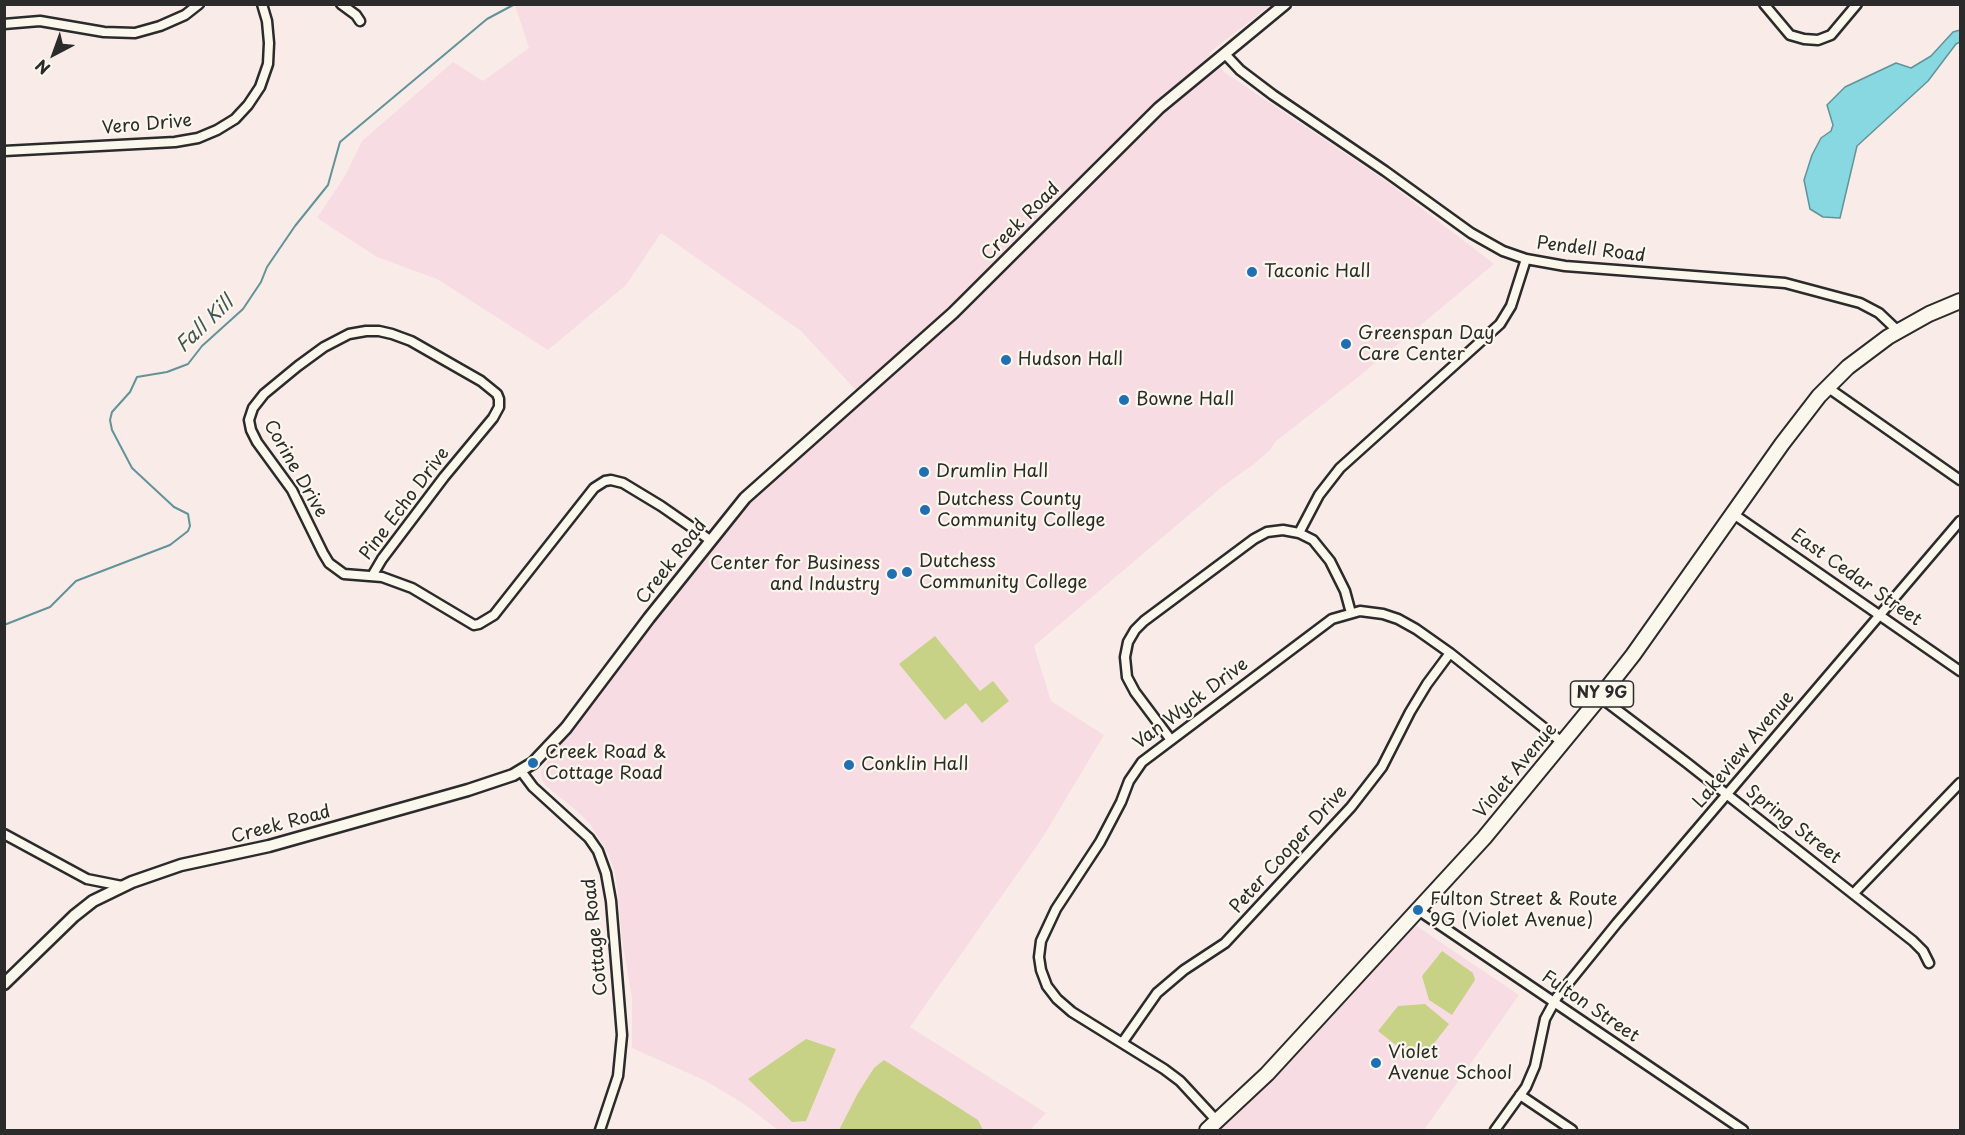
<!DOCTYPE html>
<html>
<head>
<meta charset="utf-8">
<style>
  body { margin:0 }
  #map { position:relative; width:1965px; height:1135px; overflow:hidden; background:#f9ebe8; font-family:"Playpen Sans",sans-serif }
  canvas { display:block }
  .frame { position:absolute; inset:0; border:6px solid #2b2b2b; pointer-events:none }
  .north { position:absolute; left:24px; top:24px; width:60px; height:60px; -webkit-text-stroke:4px #fbf7ec; paint-order:stroke; rotate:221deg; font-size:16px; font-weight:700; line-height:24px; text-align:center; color:#2b2b2b }
  .north::after { content:''; display:block; margin:auto; width:21px; height:27px; background:#2b2b2b; clip-path:polygon(50% 0,100% 100%,50% 72%,0 100%) }
</style>
</head>
<body>
<div id="map">
<canvas width="1965" height="1135"></canvas>
<div class="frame"></div>
<div class="north">N</div>
</div>
<script>
const ctx = document.querySelector('canvas').getContext('2d');
ctx.lineJoin = 'round';
function fillPath(path, color) { ctx.fillStyle = color; ctx.fill(path, 'evenodd'); }
const toPath = rows => new Path2D(rows.map(r => 'M' + r).join(''));
function trace(path, color, width, dash) { ctx.strokeStyle = color; ctx.lineWidth = width; ctx.lineCap = dash ? 'butt' : 'round'; ctx.setLineDash(dash || []); ctx.stroke(path); }
function write(font, color, halo, rows, align = 'center') {
  ctx.font = font + ' "Playpen Sans",sans-serif'; ctx.lineWidth = 4.5; ctx.setLineDash([]); ctx.textBaseline = 'middle'; ctx.strokeStyle = halo; ctx.fillStyle = color; for (const [text, x, y, turn = 0] of rows) {
    ctx.save(); ctx.translate(x, y); ctx.rotate((+turn || 0) * Math.PI / 180); ctx.textAlign = isNaN(turn) ? turn : align; if (halo) ctx.strokeText(text, 0, 0); ctx.fillText(text, 0, 0); ctx.restore();
  }
}
const built = toPath([
  [1272,4,1209,53,1224,72,1386,181,1494,264,1362,374,1275,442,1270,450,1254,464,1222,487,1034,646,1051,701,1104,735,1043,837,910,1027,1046,1113,1030,1130,778,1130,744,1104,706,1081,632,1048,632,998,622,940,617,886,614,870,608,853,590,824,577,811,546,786,542,780,541,771,552,755,733,519,762,489,864,399,801,331,661,233,626,285,548,350,437,279,377,257,317,218,345,176,362,141,453,62,483,81,529,48,515,5],
  [1415,925,1519,995,1424,1130,1216,1130]
]);
const green = toPath([
  [935,636,980,691,993,681,1009,701,982,723,966,703,945,720,899,664],
  [1442,951,1473,973,1475,980,1452,1015,1429,1000,1422,976],
  [1425,1004,1449,1024,1422,1059,1411,1057,1378,1031,1398,1006],
  [806,1039,836,1049,806,1121,792,1122,748,1079],
  [884,1060,978,1120,983,1130,839,1130,858,1093,874,1068]
]);
const water = toPath([
  [1960,30,1960,42,1956,44,1928,81,1857,146,1840,218,1823,217,1810,209,1804,180,1812,155,1821,138,1831,131,1833,125,1827,105,1845,87,1896,63,1911,68,1931,56,1953,32,1960,30]
]);
const stream = toPath([
  [4,625,50,607,76,581,170,545,188,531,190,526,188,514,174,507,132,468,112,430,110,420,112,412,130,392,137,377,167,372,188,364,202,346,243,309,261,282,267,267,295,226,328,185,340,142,487,19,515,4]
]);
const minor = toPath([
  [341,4,356,15,360,21],
  [1764,4,1790,35,1804,39,1818,40,1831,35,1857,4],
  [4,24,40,21,104,32,135,33,160,26,185,15,199,4],
  [1225,54,1240,70,1273,95,1385,171,1471,233,1503,251,1526,259,1565,266,1785,283,1860,303,1879,313,1898,331],
  [4,151,175,142,198,138,217,130,235,119,248,105,260,87,268,64,269,43,267,21,262,4],
  [1827,387,1960,480],
  [1732,513,1960,671],
  [1299,533,1319,495,1340,468,1500,324,1511,306,1526,259],
  [372,576,382,559,444,477,493,418,499,407,499,399,497,394,481,381,411,341,392,334,379,331,366,331,349,334,324,347,298,366,264,394,253,408,249,420,251,430,257,442,292,490,323,553,329,563,344,574,382,577,412,588,474,625,479,624,494,615,594,488,605,481,611,480,623,483,661,506,710,540],
  [1600,697,1687,763,1913,941,1923,951,1929,963],
  [1171,740,1135,692,1127,677,1125,657,1128,642,1135,630,1144,621,1254,539,1267,532,1283,530,1299,533,1313,540,1330,561,1345,591,1351,613],
  [521,771,533,787,589,838,598,851,606,873,611,901,622,1035,618,1076,600,1130],
  [4,834,87,879,122,886],
  [1854,893,1960,783],
  [1418,910,1743,1130],
  [1122,1043,1157,993,1184,970,1225,943,1351,807,1382,767,1410,712,1427,684,1450,653],
  [1520,1095,1572,1130],
  [1217,1121,1180,1081,1164,1069,1072,1012,1057,999,1047,986,1041,970,1039,957,1041,941,1056,909,1100,842,1121,802,1129,781,1142,762,1332,619,1360,611,1383,614,1398,619,1416,629,1450,653,1563,743],
  [1495,1130,1526,1087,1535,1066,1545,1019,1557,997,1617,923,1960,521]
]);
const tertiary = toPath([
  [4,984,74,916,93,901,132,882,181,865,269,846,468,790,513,775,533,763,566,728,649,618,745,498,953,313,1159,108,1285,4]
]);
const primary = toPath([
  [1207,1130,1267,1074,1484,838,1600,697,1633,655,1782,444,1819,396,1848,367,1888,337,1929,314,1960,301]
]);
const markers = [
  [1252,272,6,"#1f6fb2"],
  [1346,344,6,"#1f6fb2"],
  [1006,360,6,"#1f6fb2"],
  [1124,400,6,"#1f6fb2"],
  [924,472,6,"#1f6fb2"],
  [925,510,6,"#1f6fb2"],
  [907,572,6,"#1f6fb2"],
  [892,574,6,"#1f6fb2"],
  [533,763,6,"#1f6fb2"],
  [849,765,6,"#1f6fb2"],
  [1418,910,6,"#1f6fb2"],
  [1376,1063,6,"#1f6fb2"]
];
const shields = [
  [1602,694,63]
];
const shieldNames = [
  ["NY 9G",1602,694]
];
const streetNames = [
  ["Vero Drive",147,125,-5],
  ["Creek Road",1021,222,-45],
  ["Pendell Road",1591,250,7],
  ["Corine Drive",295,469,60],
  ["Pine Echo Drive",405,504,-53],
  ["Creek Road",672,562,-52],
  ["East Cedar Street",1856,578,35],
  ["Van Wyck Drive",1191,704,-37],
  ["Lakeview Avenue",1744,750,-50],
  ["Violet Avenue",1516,771,-50],
  ["Creek Road",281,825,-15],
  ["Spring Street",1793,825,38],
  ["Peter Cooper Drive",1289,850,-48],
  ["Cottage Road",596,937,-96],
  ["Fulton Street",1590,1007,34]
];
const poiNames = [
  ["Taconic Hall",1264,272],
  ["Greenspan Day",1358,334],
  ["Care Center",1358,355],
  ["Hudson Hall",1018,360],
  ["Bowne Hall",1136,400],
  ["Drumlin Hall",936,472],
  ["Dutchess County",937,500],
  ["Community College",937,521],
  ["Dutchess",919,562],
  ["Community College",919,583],
  ["Center for Business",880,564,"right"],
  ["and Industry",880,585,"right"],
  ["Creek Road &",545,753],
  ["Cottage Road",545,774],
  ["Conklin Hall",861,765],
  ["Fulton Street & Route",1430,900],
  ["9G (Violet Avenue)",1430,921],
  ["Violet",1388,1053],
  ["Avenue School",1388,1074]
];
const waterNames = [
  ["Fall Kill",205,325,-44]
];
fillPath(built, '#f7dde3');
fillPath(green, '#c7d286');
fillPath(water, '#87d8e0');
trace(water, '#629398', 1.5);
trace(stream, '#629398', 2);
trace(minor, '#2b2b2b', 13);
trace(tertiary, '#2b2b2b', 15);
trace(primary, '#2b2b2b', 18);
trace(minor, '#fbf7ec', 8);
trace(tertiary, '#fbf7ec', 10);
trace(primary, '#fbf7ec', 14);
for (const [x, y, r, color] of markers) { const dot = new Path2D(); dot.arc(x, y, r, 0, 2 * Math.PI); ctx.fillStyle = color; ctx.fill(dot); trace(dot, '#fbf7ec', 2); }
for (const [x, y, w] of shields) { const box = new Path2D(); box.roundRect(x - w / 2, y - 13, w, 26, 4.5); ctx.fillStyle = '#fbf7ec'; ctx.fill(box); trace(box, '#2b2b2b', 1.5); }
write('bold 16px', '#2b2b2b', null, shieldNames);
write('18px', '#2b2b2b', '#fbf7ec', streetNames);
write('18px', '#2b2b2b', '#fbf7ec', poiNames, 'left');
write('italic 20px', '#425658', '#fbf7ec', waterNames);
</script>
</body>
</html>
